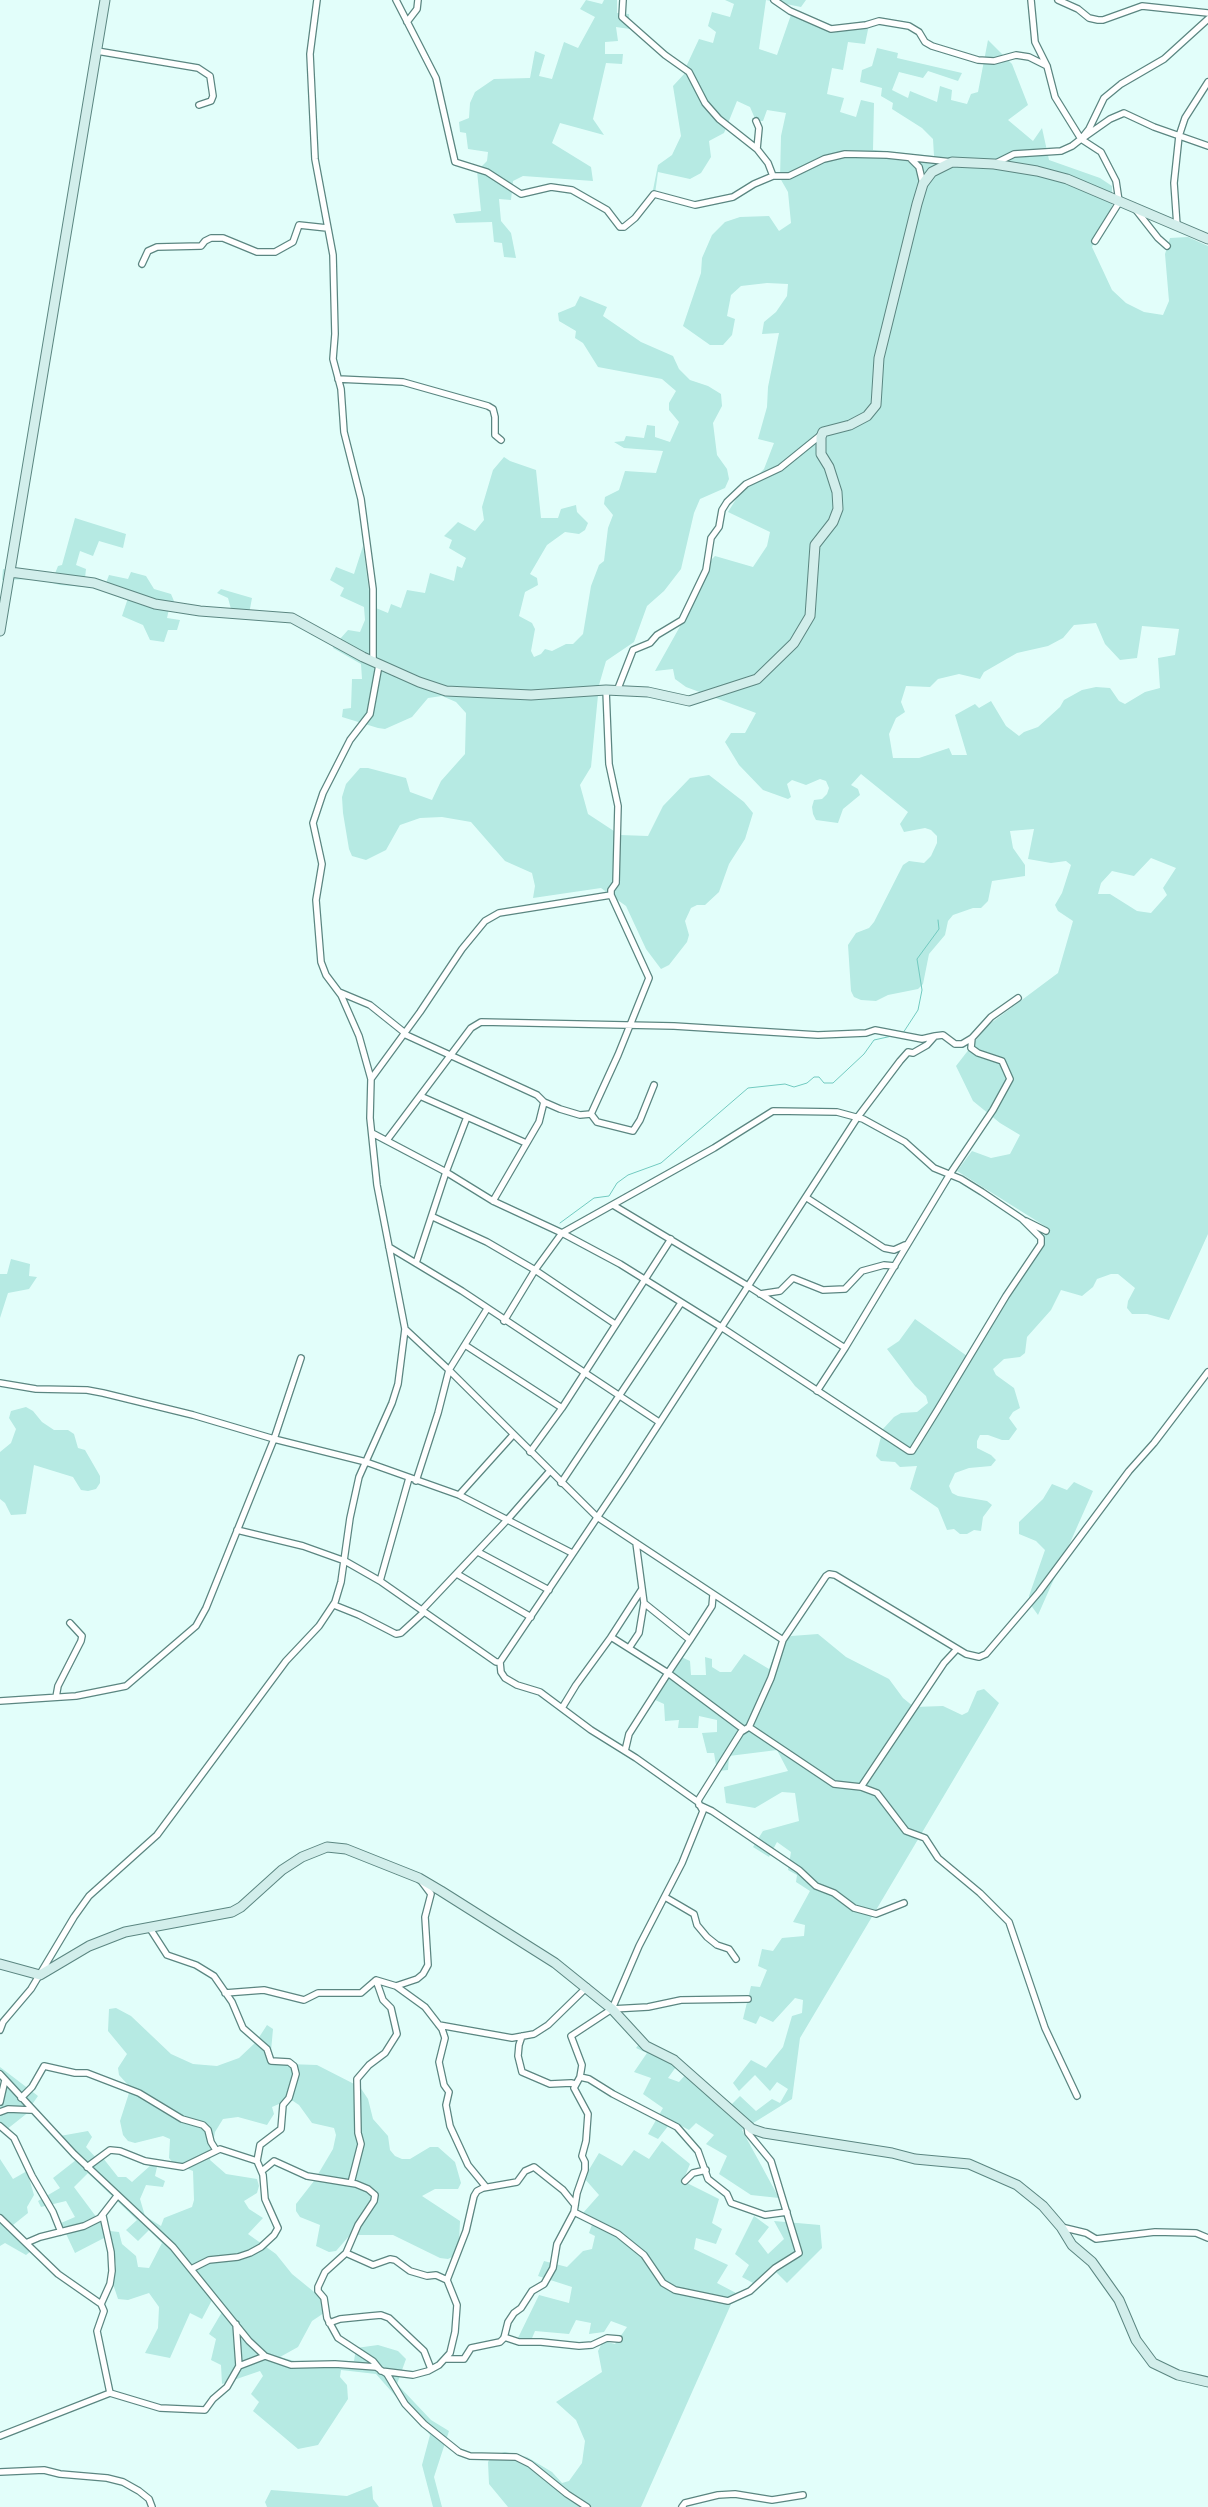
<!DOCTYPE html>
<html>
<head>
<meta charset="utf-8">
<style>
  body { margin:0 }
  canvas { display:block; background:#e2fefa }
</style>
</head>
<body>
<canvas width="1208" height="2507"></canvas>
<script>
const ctx = document.querySelector('canvas').getContext('2d');
ctx.lineJoin = 'round';
function fillPath(path, color) { ctx.fillStyle = color; ctx.fill(path, 'evenodd'); }
const toPath = rows => new Path2D(rows.map(r => 'M' + r).join(''));
function trace(path, color, width, dash) { ctx.strokeStyle = color; ctx.lineWidth = width; ctx.lineCap = dash ? 'butt' : 'round'; ctx.setLineDash(dash || []); ctx.stroke(path); }
const green = toPath([
  [586,0,602,4,604,0,617,0,617,13,629,14,630,29,616,27,618,41,605,42,605,54,623,54,622,64,606,63,593,119,604,135,560,123,552,143,591,167,593,181,523,176,513,181,511,200,499,199,501,221,511,233,516,258,504,257,502,243,494,242,492,222,456,223,453,214,481,211,477,171,487,161,488,152,468,149,466,133,460,132,459,122,469,118,470,103,475,92,494,79,530,78,535,51,545,55,539,76,552,79,564,42,578,48,595,17,580,9],
  [725,0,806,0,801,7,766,0,759,49,777,55,793,9,834,26,870,20,865,44,848,42,843,70,832,68,827,94,844,98,840,112,856,117,861,100,874,103,873,150,934,156,933,139,922,128,892,109,893,103,881,96,882,88,860,82,862,70,872,66,877,48,898,53,897,58,962,73,958,81,928,71,923,78,899,72,892,90,908,98,910,91,937,102,940,86,952,90,951,100,967,104,971,94,978,92,988,40,1012,64,1028,105,1008,120,1033,141,1042,128,1049,160,1100,178,1112,186,1112,206,1092,247,1112,290,1126,303,1144,312,1163,315,1169,301,1165,254,1170,238,1188,237,1208,246,1208,1234,1169,1320,1147,1314,1132,1314,1127,1308,1128,1301,1135,1288,1118,1274,1111,1274,1097,1279,1093,1287,1082,1296,1061,1290,1051,1310,1027,1337,1025,1353,1020,1357,1004,1359,993,1369,996,1375,1014,1388,1020,1408,1013,1412,1009,1418,1017,1429,1009,1440,1002,1440,988,1435,980,1435,977,1441,977,1448,991,1455,996,1460,991,1466,969,1468,955,1473,949,1486,952,1493,958,1496,987,1501,992,1505,983,1517,981,1531,974,1530,967,1534,960,1534,954,1529,947,1530,938,1508,910,1489,917,1466,900,1467,895,1462,881,1461,876,1456,883,1429,894,1417,901,1413,917,1412,928,1403,926,1396,915,1386,887,1349,899,1341,915,1319,967,1356,1048,1228,957,1171,972,1151,991,1158,1010,1154,1020,1135,1000,1123,973,1101,956,1066,987,1026,1058,973,1073,921,1058,911,1055,905,1062,893,1071,865,1066,861,1051,863,1028,859,1034,829,1010,831,1013,848,1025,865,1025,876,992,881,988,901,981,908,973,908,953,915,948,921,945,935,929,954,923,984,918,989,888,995,876,1001,861,1000,854,997,851,991,848,945,856,933,869,928,874,922,903,865,909,861,924,863,931,856,937,843,937,836,931,830,925,828,904,832,900,824,908,812,861,774,851,785,858,789,860,795,843,809,838,823,816,820,813,814,812,807,814,800,822,799,827,794,829,788,826,781,820,779,806,785,792,780,787,784,791,797,788,799,763,790,739,765,725,742,731,733,745,733,756,713,686,687,675,679,673,669,655,671,697,596,712,559,715,556,753,567,767,546,770,532,728,512,738,496,764,469,774,443,758,439,767,407,768,387,779,333,762,334,764,322,776,312,787,296,788,284,767,283,741,286,731,295,727,316,735,319,732,335,723,345,710,345,683,326,701,273,702,258,712,235,725,222,740,217,769,216,779,231,791,223,788,192,780,178,781,136,786,113,767,110,763,121,756,121,750,107,737,101,724,133,709,141,711,157,701,173,690,179,658,172,654,201,651,200,658,165,672,155,681,136,673,86,686,72,685,69,699,39,713,43,716,32,708,26,712,12,730,17,734,4],
  [1096,623,1105,644,1120,660,1137,658,1142,626,1179,629,1175,655,1158,658,1160,688,1145,692,1125,704,1119,701,1110,688,1096,687,1082,690,1064,700,1060,707,1038,727,1024,732,1019,736,1006,726,991,701,979,708,975,704,955,715,967,755,952,755,949,748,919,758,893,758,889,734,896,718,905,712,901,702,906,686,930,687,938,679,959,674,980,679,984,672,1017,653,1048,646,1063,638,1074,625],
  [1151,858,1176,868,1163,888,1167,895,1151,913,1137,911,1110,894,1098,894,1101,883,1112,871,1134,876],
  [580,296,607,307,603,316,641,342,673,356,679,369,690,380,708,386,721,394,722,406,713,423,717,455,727,469,729,479,725,488,700,499,694,513,681,569,664,591,647,606,634,642,606,661,599,685,591,767,580,785,588,814,620,835,648,836,663,806,690,778,709,775,744,802,753,813,745,839,729,864,719,892,705,905,697,905,691,908,685,921,689,935,687,942,669,965,661,969,646,949,626,906,601,888,533,898,535,886,532,873,505,861,471,822,442,817,420,818,400,825,386,850,366,860,352,856,349,849,343,813,342,797,346,784,360,768,368,768,406,778,410,792,432,800,441,781,465,754,466,713,456,702,442,696,428,698,412,717,385,729,378,728,342,717,343,709,351,708,352,679,362,679,361,664,333,648,334,646,293,623,260,618,169,609,167,618,180,620,177,630,168,630,164,642,150,640,143,625,122,616,128,598,97,588,60,585,37,579,2,580,3,569,54,576,58,566,62,565,75,518,126,534,123,548,99,541,93,556,80,551,76,565,86,569,85,578,106,583,109,575,128,579,131,572,146,576,154,589,171,594,176,606,229,612,231,609,228,598,217,593,221,589,252,598,249,614,292,618,340,639,348,630,360,632,365,620,364,607,340,596,344,588,330,580,336,567,354,574,363,546,371,606,388,613,391,604,401,608,407,590,425,593,430,573,454,581,457,566,462,568,466,558,449,548,452,540,444,536,458,522,475,531,484,520,482,507,493,470,504,457,510,461,536,470,541,518,558,518,561,509,576,505,577,512,588,523,585,530,579,534,565,532,547,545,530,574,537,578,538,585,525,592,519,616,532,623,535,629,531,651,534,657,541,654,545,649,552,651,566,644,573,644,583,634,591,586,599,565,604,561,608,528,613,515,604,504,605,497,619,490,625,471,656,473,663,451,624,448,614,442,624,441,626,436,644,438,647,425,655,426,655,437,670,442,679,422,669,410,669,403,676,391,662,379,598,367,583,343,575,338,576,331,559,321,558,313,575,306],
  [11,1259,30,1264,29,1276,37,1277,29,1289,8,1293,0,1318,0,1274,7,1274],
  [26,1407,33,1411,42,1422,54,1430,68,1430,74,1434,78,1448,85,1450,100,1476,100,1483,96,1489,88,1491,81,1490,73,1477,34,1465,26,1514,11,1515,5,1503,0,1499,0,1452,11,1443,16,1429,9,1418,11,1411],
  [1074,1482,1093,1491,1038,1615,1030,1604,1029,1596,1045,1550,1036,1541,1019,1534,1019,1522,1043,1499,1052,1484,1067,1490],
  [818,1634,846,1657,889,1679,903,1698,914,1707,943,1706,962,1715,968,1712,977,1691,984,1689,999,1703,800,2038,792,2099,742,2130,779,2198,751,2195,719,2174,727,2156,706,2144,714,2135,696,2123,689,2130,672,2121,658,2139,648,2134,663,2108,643,2094,651,2078,634,2072,647,2053,636,2048,642,2040,681,2060,668,2078,679,2082,687,2073,732,2104,740,2096,756,2111,772,2099,780,2103,788,2089,777,2082,770,2091,755,2075,739,2091,733,2083,751,2060,766,2068,783,2047,792,2016,802,2013,803,2000,795,1998,773,2022,760,2016,756,2024,743,2019,751,1986,760,1987,767,1970,758,1966,762,1949,773,1951,782,1938,804,1936,805,1925,793,1922,810,1891,796,1882,797,1875,788,1870,791,1852,777,1842,769,1857,753,1847,763,1831,799,1821,795,1793,782,1792,755,1808,726,1803,724,1787,788,1771,777,1750,729,1756,728,1770,717,1771,714,1753,707,1753,702,1733,717,1732,717,1720,699,1716,698,1728,678,1728,679,1720,665,1721,664,1704,651,1698,677,1655,690,1661,691,1675,706,1675,705,1657,712,1659,712,1667,720,1672,731,1672,744,1654,769,1669,778,1646,791,1636],
  [116,2008,131,2016,171,2054,193,2064,217,2066,239,2058,256,2042,267,2025,273,2029,271,2051,274,2058,288,2064,317,2065,360,2087,368,2099,373,2119,388,2136,390,2150,395,2156,402,2159,410,2159,430,2147,438,2147,455,2162,461,2183,458,2189,435,2189,422,2196,460,2221,459,2243,454,2256,448,2259,440,2258,393,2235,350,2235,336,2251,329,2252,316,2246,320,2225,300,2217,296,2211,296,2204,314,2181,333,2149,336,2135,334,2128,312,2123,299,2105,293,2101,286,2101,272,2107,274,2114,267,2125,238,2117,223,2119,215,2132,210,2160,226,2174,257,2179,259,2186,257,2193,244,2201,249,2209,263,2218,248,2234,276,2254,292,2274,324,2300,324,2313,312,2321,298,2347,280,2357,298,2362,354,2361,356,2348,378,2345,398,2351,406,2359,397,2384,431,2420,449,2431,434,2477,442,2507,433,2507,422,2465,430,2435,376,2374,341,2370,340,2377,347,2385,348,2399,318,2445,298,2449,253,2411,259,2402,251,2394,263,2376,260,2371,222,2384,221,2365,211,2360,216,2339,209,2334,222,2312,212,2300,202,2319,190,2313,170,2358,145,2353,158,2328,159,2307,149,2293,128,2300,118,2299,112,2281,116,2265,110,2231,119,2232,122,2244,136,2256,138,2267,149,2268,162,2243,149,2230,138,2241,126,2230,137,2220,88,2173,74,2187,103,2226,104,2238,75,2253,61,2223,75,2217,66,2201,41,2207,38,2201,60,2188,53,2178,76,2160,30,2111,6,2130,0,2126,0,2096,3,2083,0,2080,0,2067,38,2096,31,2106,60,2136,88,2131,92,2137,86,2147,99,2161,103,2158,118,2177,126,2177,132,2182,151,2165,157,2167,155,2176,165,2181,163,2187,146,2185,140,2199,145,2216,161,2226,164,2218,192,2207,194,2200,193,2171,173,2163,169,2158,170,2139,163,2136,135,2143,128,2141,123,2135,120,2121,129,2093,129,2086,119,2075,118,2068,127,2054,108,2031,109,2009],
  [662,2141,690,2164,683,2181,719,2199,712,2223,722,2229,716,2244,696,2238,694,2249,728,2265,717,2283,736,2293,641,2507,508,2507,489,2484,488,2462,492,2456,505,2452,527,2457,552,2472,562,2483,569,2481,582,2463,585,2441,576,2420,556,2402,602,2372,598,2351,603,2341,615,2344,627,2327,611,2321,604,2332,589,2334,591,2323,576,2320,569,2334,535,2331,530,2343,517,2340,539,2295,569,2303,572,2287,538,2276,544,2261,567,2267,583,2251,592,2249,595,2236,589,2233,594,2219,583,2213,599,2195,584,2178,599,2153,622,2166,634,2150,649,2159],
  [0,2159,13,2179,27,2171,34,2195,27,2207,28,2213,8,2229,31,2251,26,2255,5,2243,0,2246],
  [754,2216,769,2227,758,2241,768,2254,784,2239,774,2221,820,2225,822,2248,787,2283,773,2269,753,2283,742,2277,749,2265,735,2254],
  [372,2486,373,2499,379,2507,267,2507,265,2502,271,2490,347,2496]
]);
const stream = toPath([
  [903,1033,918,1010,922,990,917,959,939,929,938,920],
  [560,1223,594,1198,609,1196,617,1183,628,1175,661,1163,748,1088,785,1084,794,1087,807,1083,814,1077,819,1077,824,1083,833,1083,864,1054,874,1040,892,1036]
]);
const street = toPath([
  [317,0,310,54,315,159,333,255,335,334,333,359,341,389,344,432,361,499,373,589,373,662],
  [396,0,436,78,455,162,487,172,521,194,551,187,572,190,607,210,620,227,624,227,635,218,654,194,695,205,733,197,754,184,773,176,789,176,824,159,845,154,887,155,952,162],
  [623,0,622,17,665,55,689,72,705,103,719,119,757,149,768,163,773,176],
  [774,0,790,11,831,29,866,25,879,21,909,26,919,32,925,42,932,46,978,60,994,61,1016,55,1029,57,1047,66],
  [1031,0,1035,42,1047,66,1055,97,1081,139,1101,152,1116,181,1119,201],
  [1058,0,1078,9,1089,18,1098,20,1103,20,1142,6,1208,13],
  [407,22,417,9,418,0],
  [97,51,198,68,210,76,213,96,211,101,199,105],
  [756,121,759,128,757,149],
  [1083,138,1110,119,1124,113,1154,127,1208,146],
  [910,158,919,167,923,184],
  [996,163,1014,154,1061,151,1072,146,1081,139,1089,129,1104,98,1121,84,1164,59,1208,19],
  [1136,210,1158,238,1167,246],
  [1177,226,1174,183,1179,136,1185,118,1208,82],
  [1095,241,1120,201],
  [142,264,148,251,157,247,201,246,205,241,211,238,223,238,257,252,275,252,293,242,299,225,327,228],
  [338,379,403,382,488,406,493,409,495,417,495,435,501,440],
  [617,691,633,650,650,643,657,635,682,620,706,570,711,538,719,527,722,510,727,502,746,484,780,468,822,434],
  [339,992,370,1005,405,1033],
  [404,1034,537,1095,544,1102,560,1109,580,1115,591,1114,618,1055,649,978,611,895,611,890,616,883,618,806,609,764,606,690],
  [371,1079,359,1036,341,995,326,975,321,962,316,900,322,864,313,823,323,793,350,740,370,714,379,665],
  [420,1096,526,1143],
  [591,1114,597,1122,633,1131,640,1120,654,1085],
  [372,1133,446,1172,493,1201,562,1233,620,1264,721,1327,909,1451,912,1451,938,1409,1006,1296,1041,1244,1041,1238,1022,1219,982,1192,961,1179,934,1168,905,1142,863,1119,837,1112,773,1111,714,1148,562,1233,535,1270,504,1321],
  [387,1140,471,1028,481,1022,674,1026,818,1035,866,1033,875,1030,922,1039,935,1036],
  [807,1198,884,1248,894,1250,905,1245],
  [493,1201,539,1122,544,1102],
  [613,1205,748,1286,845,1348],
  [433,1217,487,1242,535,1270,615,1324],
  [1026,1221,1046,1231],
  [389,1247,462,1291,659,1422],
  [416,1263,446,1172,467,1117],
  [760,1294,780,1291,793,1278,823,1290,845,1289,862,1271,884,1265,895,1266],
  [405,1329,449,1370,597,1517,783,1640],
  [465,1345,562,1408],
  [0,1383,36,1389,87,1390,103,1393,193,1415,274,1439,366,1462,459,1495,572,1553],
  [817,1391,845,1348,950,1174,993,1110,1010,1079,1002,1061,978,1053,971,1048,972,1038],
  [530,1452,562,1408,671,1239],
  [416,1481,438,1413,449,1370,487,1309],
  [561,1483,681,1303],
  [459,1495,513,1435],
  [237,1530,303,1546,345,1561,380,1581,496,1662,500,1662],
  [636,1543,644,1603,690,1640,712,1606,713,1595],
  [478,1552,549,1590],
  [457,1574,531,1617],
  [380,1581,409,1478],
  [334,1605,359,1615,396,1634,401,1633,424,1612],
  [422,1610,508,1519,549,1472],
  [611,1637,642,1589],
  [629,1648,639,1633,644,1603],
  [56,1697,58,1686,81,1641,82,1636,70,1623],
  [0,1701,76,1696,126,1686,196,1626,206,1608,274,1439,301,1358],
  [562,1708,576,1685,611,1637,668,1673,690,1640],
  [749,1727,834,1784,861,1787,877,1793,906,1831,925,1838,938,1858,980,1893,1009,1922,1045,2028,1077,2096],
  [625,1751,629,1734,668,1673,743,1729],
  [861,1787,944,1663,957,1649],
  [698,1802,636,1758,591,1730,540,1692,517,1685,505,1678,501,1672,500,1662,625,1476,857,1118,900,1061,908,1052,913,1053,927,1045,935,1036,943,1035,955,1044,962,1044,972,1038,991,1017,1018,998],
  [699,1805,712,1811,799,1870,816,1886,834,1893,854,1908,876,1914,904,1903],
  [665,1897,694,1914,697,1925,707,1937,717,1945,729,1949,736,1959],
  [396,1986,417,1979,423,1974,428,1965,425,1917,431,1894,422,1882],
  [225,1993,264,1990,304,2000,318,1993,361,1993,376,1980,396,1986,425,2007,442,2029,445,2038,439,2062,444,2085,449,2092,446,2105,450,2126,468,2165,486,2187],
  [612,2009,639,1946,682,1863,703,1811,698,1802,699,1799,741,1732,749,1727,771,1678,783,1640,826,1576,829,1574,835,1575,966,1654,979,1657,986,1654,1039,1592,1129,1471,1154,1443,1208,1372],
  [439,2025,512,2038,534,2034,548,2025,587,1987],
  [0,2030,3,2022,31,1989,74,1917,89,1896,157,1835,286,1661,319,1626,335,1602,341,1582,350,1518,359,1477,392,1403,398,1384,405,1329,377,1185,370,1118,371,1079,420,1012,462,949,485,921,499,913,611,895],
  [522,2036,519,2045,518,2056,522,2072,550,2084,571,2083,575,2084],
  [0,2074,74,2154,173,2247,249,2341,265,2356,291,2365,335,2364,376,2367,387,2374,405,2404,424,2424,459,2452,470,2456,516,2457,530,2464,567,2494,587,2507],
  [580,2077,589,2079,613,2094,677,2127,698,2151,708,2179,727,2194,731,2203,765,2215,787,2212],
  [21,2098,32,2087,44,2066,75,2073,87,2073,139,2093,182,2119,203,2125,208,2130,211,2142,216,2150],
  [0,2102,5,2080],
  [0,2112,8,2109,31,2110],
  [0,2126,14,2138,32,2176,53,2212,61,2232],
  [87,2167,110,2150,120,2151,145,2161,183,2167,220,2149,257,2161,260,2145,281,2129,283,2105,289,2098,296,2074,294,2066,289,2062,271,2061,267,2049,243,2028,232,2002,214,1976,196,1965,167,1955,149,1927],
  [262,2171,274,2161,307,2176,356,2184,368,2189,375,2195,374,2201,358,2225,346,2253,325,2272,318,2287,318,2291,324,2298,327,2318,338,2338,373,2361,381,2371,413,2375,428,2371,439,2365,450,2353,455,2332,457,2305,447,2280,466,2231,474,2196,477,2191,483,2188,517,2182,525,2171,534,2167,563,2190,575,2205],
  [685,2181,693,2173,706,2170],
  [351,2183,361,2144,358,2133,357,2079,369,2065,385,2053,397,2034,391,2008,383,2000,376,1980],
  [574,2212,618,2234,644,2255,663,2283,675,2290,728,2301,750,2291,775,2268,799,2253,771,2161,748,2133,747,2125],
  [0,2218,58,2274,101,2304,104,2311,97,2331,110,2393],
  [1061,2227,1086,2233,1096,2239,1155,2232,1196,2233,1208,2238],
  [26,2243,40,2237,84,2226,100,2218,117,2196],
  [346,2253,373,2265,390,2259,395,2260,410,2271,427,2276,436,2275,447,2280],
  [191,2269,209,2260,238,2257,250,2253,261,2247,274,2235,278,2228,265,2199,263,2175,257,2161],
  [101,2304,110,2284,112,2271,111,2252,103,2216],
  [329,2323,340,2319,370,2316,381,2315,389,2318,424,2351,431,2369],
  [236,2324,239,2366],
  [504,2337,519,2342,541,2342,579,2346,592,2345,607,2338,619,2339],
  [446,2359,464,2359,471,2348,500,2342,504,2338,508,2322,514,2313,521,2308,532,2291,544,2284,553,2268,557,2244,574,2212,577,2193,585,2170,585,2162,582,2156,586,2141,588,2114,574,2088,580,2077,582,2065,571,2036,612,2009,648,2007,681,2000,748,1999],
  [0,2436,110,2393,160,2408,205,2410,213,2399,227,2387,239,2366,265,2356],
  [0,2472,44,2470,60,2474,107,2478,123,2482,139,2491,149,2499,152,2507],
  [682,2507,685,2503,718,2495,735,2494,772,2500,803,2495]
]);
const secondary = toPath([
  [10,572,94,583,155,604,200,611,292,618,363,657,419,682,446,691,531,695,606,690,648,692,689,701,757,679,794,643,810,616,815,545,833,522,838,509,837,492,829,467,821,454,821,437,823,432,850,425,867,416,876,405,879,358,917,204,923,184,932,172,952,162,994,164,1037,171,1067,179,1208,239],
  [0,631,105,0],
  [0,1964,40,1975,89,1946,125,1932,232,1912,241,1907,282,1870,302,1857,327,1847,346,1849,419,1878,441,1891,555,1963,612,2009,646,2046,674,2060,752,2129,764,2133,892,2153,915,2159,969,2164,1017,2185,1043,2206,1061,2227,1072,2245,1092,2262,1119,2300,1136,2340,1153,2363,1178,2375,1208,2382]
]);
fillPath(green, '#b6eae3');
trace(stream, '#72cac0', 1);
trace(street, '#5b8681', 8);
trace(secondary, '#5b8681', 11);
trace(street, '#fff', 5.5);
trace(secondary, '#d2eeeb', 9);
</script>
</body>
</html>
